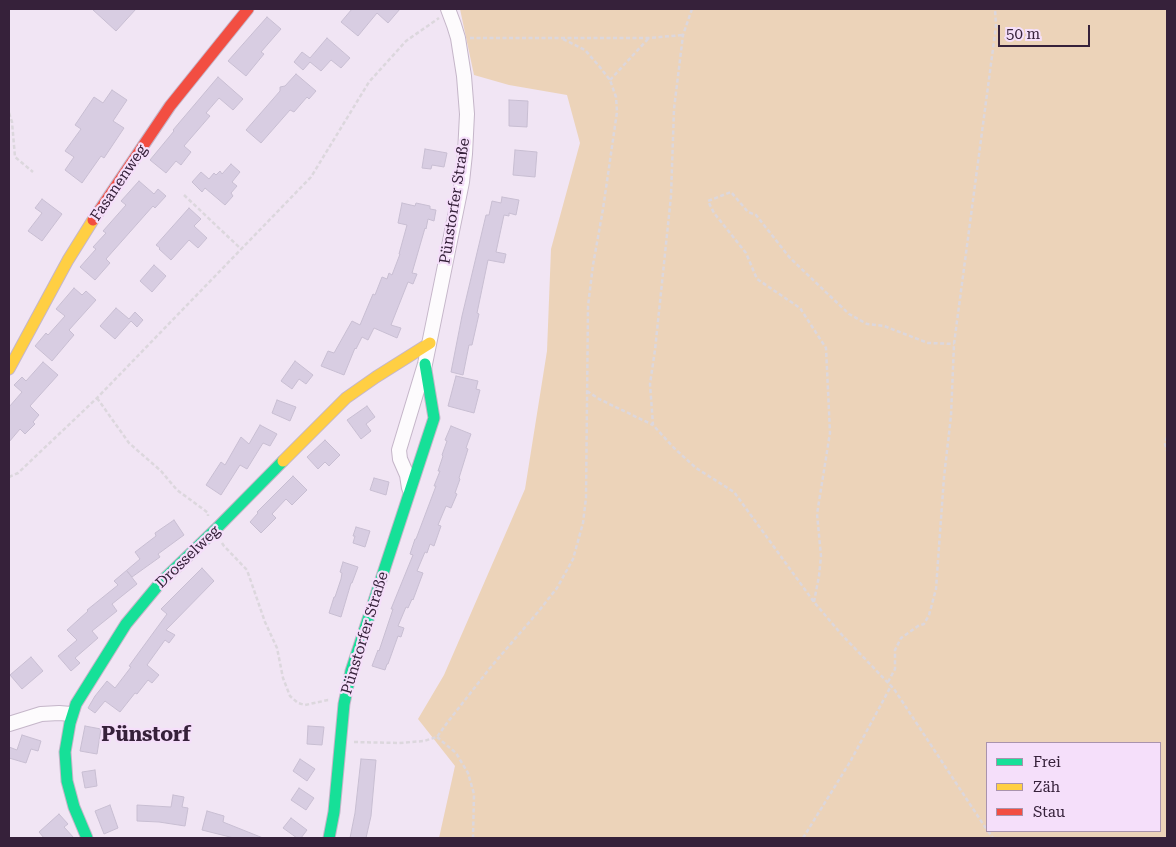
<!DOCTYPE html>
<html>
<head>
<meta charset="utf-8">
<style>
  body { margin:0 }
  #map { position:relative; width:1176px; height:847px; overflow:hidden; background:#f1e5f4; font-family:"Roboto Serif",serif }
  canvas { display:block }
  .frame { position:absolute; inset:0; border:10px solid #36213a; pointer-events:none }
  .legend { position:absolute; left:986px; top:742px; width:175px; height:90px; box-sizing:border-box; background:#f5dffa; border:1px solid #a993ad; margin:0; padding:6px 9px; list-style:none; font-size:15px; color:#36213a }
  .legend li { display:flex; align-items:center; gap:10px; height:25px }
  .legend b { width:25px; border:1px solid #a993ad }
  .scale { position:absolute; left:998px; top:25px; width:92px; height:22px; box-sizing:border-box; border:2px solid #36213a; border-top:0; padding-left:6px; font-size:15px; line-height:18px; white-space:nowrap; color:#36213a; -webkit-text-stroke:4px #f5dffa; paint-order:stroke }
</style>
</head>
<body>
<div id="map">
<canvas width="1176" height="847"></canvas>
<div class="frame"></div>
<ul class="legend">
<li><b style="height:6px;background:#16e098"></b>Frei</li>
<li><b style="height:6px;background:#ffcf43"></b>Zäh</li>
<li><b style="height:6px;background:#f24e42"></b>Stau</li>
</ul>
<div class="scale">50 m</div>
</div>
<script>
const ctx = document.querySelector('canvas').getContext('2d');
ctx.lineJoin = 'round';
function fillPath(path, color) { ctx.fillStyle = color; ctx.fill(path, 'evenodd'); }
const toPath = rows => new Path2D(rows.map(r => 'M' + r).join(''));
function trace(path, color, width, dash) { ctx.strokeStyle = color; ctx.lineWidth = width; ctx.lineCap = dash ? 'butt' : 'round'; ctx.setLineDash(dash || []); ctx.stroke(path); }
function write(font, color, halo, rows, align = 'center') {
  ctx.font = font + ' "Roboto Serif",serif'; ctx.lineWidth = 4.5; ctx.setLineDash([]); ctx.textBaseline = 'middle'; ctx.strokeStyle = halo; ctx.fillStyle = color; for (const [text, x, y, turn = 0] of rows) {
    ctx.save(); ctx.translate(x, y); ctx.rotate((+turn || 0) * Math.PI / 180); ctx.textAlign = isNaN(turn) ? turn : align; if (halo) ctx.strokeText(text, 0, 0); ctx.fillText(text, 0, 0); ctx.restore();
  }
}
const green = toPath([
  [460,9,1167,9,1167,838,439,838,455,766,418,719,444,675,525,489,547,351,551,249,580,143,567,95,509,85,474,75],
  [987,743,1160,743,1160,831,987,831]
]);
const building = toPath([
  [92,9,136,9,116,31,92,9],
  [352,9,400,9,388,23,377,13,358,36,341,22,352,9],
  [267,17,281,29,261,52,264,54,246,76,228,61,267,17],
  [327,38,350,58,341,68,331,60,321,71,310,62,303,70,294,62,302,52,310,58,327,38],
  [296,74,316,91,309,99,307,97,294,112,290,110,261,143,246,130,280,91,280,87,285,86,296,74],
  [218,77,243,99,233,110,219,98,206,113,210,116,184,146,191,152,181,165,176,161,166,173,150,160,174,131,173,130,218,77],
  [112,90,127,100,113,121,124,128,104,158,101,156,82,183,65,170,74,157,65,151,81,129,75,125,94,97,103,103,112,90],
  [509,100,528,101,527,127,509,126,509,100],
  [425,149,447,153,444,167,432,165,431,169,422,168,425,149],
  [515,150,537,152,535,177,513,175,515,150],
  [231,164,240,172,232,182,237,186,231,193,233,196,225,205,205,188,202,192,192,182,201,172,209,179,214,173,216,175,220,171,222,174,231,164],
  [139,181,154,194,158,189,166,196,155,208,153,206,106,259,110,263,95,280,80,267,96,249,93,247,106,233,103,231,126,205,121,201,139,181],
  [502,197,519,200,516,215,509,213,509,216,504,215,496,252,506,254,504,263,488,260,477,313,479,314,472,345,469,345,463,375,451,372,462,316,486,215,489,215,492,201,501,203,502,197],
  [42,199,62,214,42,241,28,231,42,213,35,208,42,199],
  [402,203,415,206,416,203,430,206,430,209,436,210,434,221,428,219,426,229,425,228,412,273,417,274,413,284,408,282,391,325,401,328,397,338,374,328,368,340,362,337,356,349,355,348,344,375,321,366,328,351,334,353,352,321,360,325,373,294,375,295,382,277,387,279,389,273,392,275,400,254,399,254,407,225,398,223,402,203],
  [189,208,201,219,194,226,207,238,198,248,189,240,171,260,159,249,160,248,156,245,189,208],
  [154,265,166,276,152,292,140,281,154,265],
  [74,288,82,295,86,291,96,300,69,330,74,335,52,361,35,346,46,333,48,335,65,316,56,309,74,288],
  [116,308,129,319,135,312,143,320,137,327,131,321,115,339,100,326,116,308],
  [295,361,313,375,306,384,299,379,292,389,281,381,295,361],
  [43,362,58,375,30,406,39,415,33,422,35,424,25,434,20,429,9,442,9,407,22,392,14,385,22,377,26,381,43,362],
  [456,376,478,381,476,389,480,390,474,413,448,406,456,376],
  [277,400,296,407,290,421,272,413,277,400],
  [367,406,375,417,366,424,371,431,361,439,347,420,367,406],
  [260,425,277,434,270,446,263,443,247,469,240,465,221,495,206,485,221,462,225,465,241,437,249,444,260,425],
  [451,426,471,434,466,448,468,449,459,478,460,479,455,493,457,494,451,508,446,506,438,525,441,526,434,546,430,544,427,553,425,552,417,571,423,573,413,600,412,599,408,608,406,607,398,626,404,628,401,637,398,636,388,664,387,664,385,670,372,666,378,650,379,651,393,609,391,609,413,555,410,554,415,539,416,539,436,486,434,486,440,471,438,471,443,456,442,455,447,441,445,440,451,426],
  [325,440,340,455,329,466,325,462,318,469,307,457,325,440],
  [293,476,307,490,292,505,286,499,272,514,276,518,261,533,250,522,258,513,257,512,293,476],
  [374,478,389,482,386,495,370,490,374,478],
  [174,520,184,535,158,554,160,557,132,577,127,571,137,584,112,604,117,611,92,631,98,638,75,658,80,663,71,671,58,656,77,640,67,630,88,611,87,610,118,585,114,581,140,559,135,552,156,536,155,533,174,520],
  [356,527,370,531,365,547,353,543,355,536,353,536,356,527],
  [343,562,358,567,352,583,351,583,341,617,329,613,334,597,335,597,341,579,342,573,340,572,343,562],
  [202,568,214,581,166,630,175,635,169,643,165,640,147,665,159,675,152,683,148,680,137,694,135,693,120,712,105,701,95,713,88,708,95,696,107,681,115,688,131,667,129,666,167,614,161,609,202,568],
  [31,657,43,671,22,689,10,675,31,657],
  [85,726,101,729,97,754,80,751,85,726],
  [308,726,324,727,322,745,307,744,308,726],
  [22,735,41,741,38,751,31,749,26,763,9,758,9,747,17,750,22,735],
  [300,759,315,769,307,781,293,771,300,759],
  [361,759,376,760,371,816,366,838,350,838,355,813,361,759],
  [95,770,97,786,85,788,82,772,95,770],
  [299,788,314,798,306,810,291,800,299,788],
  [173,795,184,797,182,807,188,808,185,826,159,822,137,821,137,805,171,807,173,795],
  [110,805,118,828,104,834,95,811,110,805],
  [207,811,224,816,223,822,263,838,234,838,202,830,207,811],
  [59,814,68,824,64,827,74,838,44,838,39,832,59,814],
  [291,818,307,830,301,838,297,838,283,828,291,818]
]);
const path = toPath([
  [692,9,683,35,674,109,671,196,655,350,650,384,653,425,674,448,696,468,734,492,814,602,842,635,894,689,987,830],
  [470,38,649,38,683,35],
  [610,80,648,39],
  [9,113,12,122,15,157,33,172],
  [184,195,241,249],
  [587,391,599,399,653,425],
  [97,398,129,443,161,471,177,490,203,509,208,513,208,516],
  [1167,437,1165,444,1167,451],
  [9,477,18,473,97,398,311,177,369,82,406,41,439,18],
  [222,543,224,546,247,570,265,622,277,648,283,678,290,696,298,703,305,705,328,700,330,700],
  [814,602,819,576,821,556,817,514,830,433,826,348,800,308,757,279,746,253,714,213,708,201,731,192,748,212,756,215,790,258,849,314,867,324,884,326,928,343,954,344],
  [888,682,895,669,895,650,901,638,918,626,924,624,929,615,936,589,944,477,951,416,954,344,996,26,995,9],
  [437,737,456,753,468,773,474,794,473,838],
  [354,742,399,743,424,741,437,737,447,723,490,668,538,612,557,588,573,559,583,523,586,498,588,306,593,265,603,209,617,112,616,97,610,80,599,66,585,50,561,38],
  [988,831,993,838],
  [803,838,850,762,891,686]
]);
const street = toPath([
  [409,488,407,475,400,459,399,450,425,364,462,182,465,154,467,114,464,76,458,38,454,25,448,9],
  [9,724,41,714,59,713,71,714]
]);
const fast = toPath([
  [87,838,74,807,67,781,65,752,70,723,76,704,126,624,160,583,216,529,283,461],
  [329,838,334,812,344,704,351,671,434,418,425,364]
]);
const slow = toPath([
  [9,369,68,260,93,220],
  [283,461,346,398,376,377,430,343]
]);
const jam = toPath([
  [93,220,170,106,248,9]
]);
const streetNames = [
  ["Fasanenweg",119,183,-56],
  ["Pünstorfer Straße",455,201,-81],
  ["Drosselweg",188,557,-44],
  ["Pünstorfer Straße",365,633,-73]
];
const districtNames = [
  ["Pünstorf",146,735]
];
fillPath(green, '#ecd3b9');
fillPath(building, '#d8cde2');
trace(building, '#c8bed2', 1);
trace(street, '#c5b6c9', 16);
trace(fast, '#c5b6c9', 13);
trace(slow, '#c5b6c9', 13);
trace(jam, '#c5b6c9', 13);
trace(path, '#dcd7dd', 2.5, [4, 2.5]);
trace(street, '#fdfbfd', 14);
trace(fast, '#16e098', 11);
trace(slow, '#ffcf43', 11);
trace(jam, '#f24e42', 11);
write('15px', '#36213a', '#f5dffa', streetNames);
write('bold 20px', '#36213a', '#f5dffa', districtNames);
</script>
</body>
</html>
